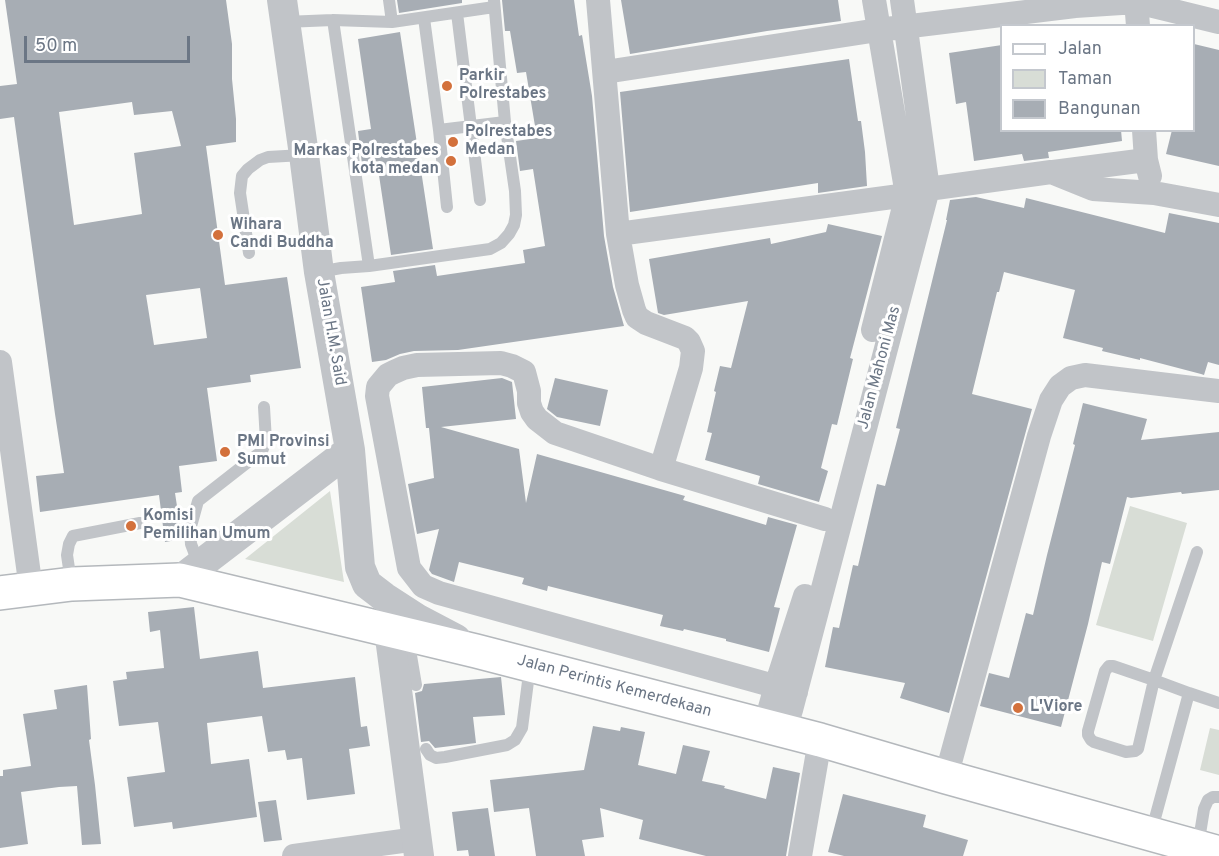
<!DOCTYPE html>
<html>
<head>
<meta charset="utf-8">
<style>
  body { margin:0 }
  #map { position:relative; width:1219px; height:856px; overflow:hidden; background:#f8f9f7; font-family:Overpass,sans-serif }
  canvas { display:block }
  .legend { position:absolute; left:1000px; top:24px; width:195px; height:108px; box-sizing:border-box; background:#fff; border:2px solid #c4c8ce; margin:0; padding:8px 10px; list-style:none; font-size:18px; color:#6b7685 }
  .legend li { display:flex; align-items:center; gap:12px; height:30px }
  .legend b { width:30px; border:2px solid #c4c8ce }
  .scale { position:absolute; left:24px; top:36px; width:166px; height:27px; box-sizing:border-box; border:3px solid #6b7685; border-top:0; padding-left:8px; font-size:18px; line-height:21px; white-space:nowrap; color:#6b7685; -webkit-text-stroke:4px #fff; paint-order:stroke }
</style>
</head>
<body>
<div id="map">
<canvas width="1219" height="856"></canvas>
<ul class="legend">
<li><b style="height:8px;background:#fff"></b>Jalan</li>
<li><b style="height:16px;background:#d8ddd6"></b>Taman</li>
<li><b style="height:16px;background:#a7adb4"></b>Bangunan</li>
</ul>
<div class="scale">50 m</div>
</div>
<script>
const ctx = document.querySelector('canvas').getContext('2d');
ctx.lineJoin = 'round';
function fillPath(path, color) { ctx.fillStyle = color; ctx.fill(path, 'evenodd'); }
const toPath = rows => new Path2D(rows.map(r => 'M' + r).join(''));
function trace(path, color, width, dash) { ctx.strokeStyle = color; ctx.lineWidth = width; ctx.lineCap = dash ? 'butt' : 'round'; ctx.setLineDash(dash || []); ctx.stroke(path); }
function write(font, color, halo, rows, align = 'center') {
  ctx.font = font + ' Overpass,sans-serif'; ctx.lineWidth = 6; ctx.setLineDash([]); ctx.textBaseline = 'middle'; ctx.strokeStyle = halo; ctx.fillStyle = color; for (const [text, x, y, turn = 0] of rows) {
    ctx.save(); ctx.translate(x, y); ctx.rotate((+turn || 0) * Math.PI / 180); ctx.textAlign = isNaN(turn) ? turn : align; if (halo) ctx.strokeText(text, 0, 0); ctx.fillText(text, 0, 0); ctx.restore();
  }
}
const green = toPath([
  [330,491,344,582,245,559],
  [1130,506,1187,523,1153,641,1096,625],
  [1210,728,1219,730,1219,775,1200,770]
]);
const building = toPath([
  [5,0,226,0,232,44,232,79,236,119,236,142,206,146,225,285,287,277,301,368,250,375,251,382,207,388,217,461,179,466,182,492,175,493,182,539,165,542,159,495,40,512,36,476,64,473,55,414,14,117,0,119,0,86,17,84],
  [132,102,134,115,172,111,181,146,134,153,142,214,74,225,59,112],
  [200,288,207,338,154,345,146,295],
  [397,0,462,0,462,3,399,13],
  [502,0,574,0,579,36,582,35,592,96,604,236,613,287,624,326,458,350,414,351,400,354,386,360,372,362,361,287,395,282,393,271,435,265,437,276,525,263,523,250,545,246,533,169,520,171,516,141,537,138,526,72,517,73,510,31,505,31],
  [621,0,838,0,841,21,767,31,630,54],
  [400,32,433,249,391,255,377,162,362,164,358,131,371,129,358,39],
  [1194,44,1219,50,1219,166,1166,154,1172,130,1194,130],
  [1002,45,1002,130,1121,130,1122,141,1048,152,1049,158,1024,161,1022,154,974,161,966,102,956,104,949,53],
  [849,59,858,121,861,121,865,152,867,186,818,193,818,183,630,212,620,92],
  [976,197,1024,208,1026,198,1165,233,1169,213,1219,223,1219,365,1208,362,1204,375,1201,374,1140,358,1140,360,1102,351,1103,348,1063,338,1075,290,1004,272,999,292,997,292,972,394,1032,409,949,713,900,698,905,683,825,667,833,627,839,628,853,565,858,566,877,484,885,486,900,429,896,428,947,220,946,220,950,200],
  [828,224,882,236,850,358,853,359,837,425,832,424,821,468,828,471,819,502,758,484,760,476,705,460,712,433,707,432,716,392,714,391,720,366,731,368,748,301,664,315,658,313,649,259,770,238,771,244,826,232],
  [502,378,512,382,516,419,441,427,519,449,526,503,537,454,685,496,683,500,766,525,768,517,797,525,774,607,780,608,769,652,726,641,726,639,684,629,683,631,660,626,663,615,548,586,547,591,522,584,524,578,459,562,454,582,432,574,429,570,439,529,417,534,408,484,434,478,429,428,426,428,422,387],
  [555,378,608,390,600,426,557,417,547,409],
  [1083,403,1147,419,1141,440,1219,432,1219,490,1182,494,1181,492,1131,498,1127,497,1110,564,1102,562,1088,624,1061,727,980,706,989,673,1009,678,1026,613,1033,615,1047,555,1075,445,1073,444],
  [194,607,200,659,258,651,263,688,355,677,361,727,367,726,370,746,349,749,355,794,307,800,302,758,287,760,285,750,268,752,262,716,207,723,211,764,249,759,257,817,173,829,172,822,134,827,127,777,165,772,158,722,119,726,113,681,127,679,126,672,164,668,160,630,150,632,148,612],
  [501,677,505,715,473,717,476,743,435,748,429,741,421,742,415,693,422,691,424,684],
  [87,685,91,739,89,740,95,785,101,844,82,845,77,786,59,787,21,792,28,844,0,848,0,776,3,776,3,770,31,766,23,714,57,709,54,690],
  [593,726,620,731,621,727,645,732,638,765,676,774,683,745,710,751,702,781,725,786,724,788,766,799,773,767,800,773,786,856,706,856,639,839,643,820,600,808,604,837,582,840,585,856,536,856,529,808,494,812,490,780,584,770],
  [843,794,926,815,923,827,968,840,963,856,844,856,828,852],
  [276,800,282,840,264,842,258,802],
  [488,808,495,856,469,856,468,850,457,851,452,812]
]);
const service = toPath([
  [457,13,480,200],
  [424,18,439,130,447,207],
  [333,20,369,266],
  [285,22,333,20,392,22,389,0],
  [392,22,494,7],
  [439,130,505,122],
  [249,253,240,193,242,176,248,169,260,160,268,157,303,155],
  [319,272,341,268,369,266,490,249,501,243,509,234,514,225,516,215,515,191,505,122,494,0],
  [199,565,191,544,190,530,198,501,262,451,266,441,264,407],
  [71,582,67,555,69,544,73,536,140,523],
  [408,638,416,685],
  [1189,693,1154,680,1113,666,1109,666,1105,671,1088,731,1088,735,1091,740,1094,742,1126,752,1135,751,1138,749,1154,680,1197,552],
  [426,749,430,755,436,758,445,757,507,745,515,740,522,728,530,666],
  [1151,833,1189,693,1219,703],
  [1198,846,1204,809,1208,800,1213,797,1219,797]
]);
const minor = toPath([
  [598,0,618,234,627,285,634,310,637,317,646,323,685,338,689,342,693,351,691,368,661,469],
  [1136,0,1138,26],
  [605,72,878,30,1075,6,1137,2,1219,22],
  [1144,130,1146,160,1150,176],
  [1053,172,1146,160],
  [618,234,907,195,928,189,1051,172,1093,189,1154,193,1219,205],
  [873,330,907,195,874,0],
  [0,362,31,589],
  [796,692,439,593,423,586,409,568,377,396,378,387,388,375,394,372,403,368,417,365,501,363,512,366,524,372,529,391,529,403,532,412,537,419,555,433,661,469,825,519],
  [765,726,776,686,805,596],
  [784,731,791,710,928,189,902,0],
  [946,777,1039,436,1051,400,1060,386,1071,378,1085,375,1219,391],
  [294,856,417,839],
  [800,856,820,740]
]);
const tertiary = toPath([
  [282,0,304,155,319,272,350,450,360,567,367,584,384,597,418,619,456,639],
  [180,580,350,450],
  [389,630,419,856]
]);
const primary = toPath([
  [0,593,72,584,180,580,476,651,820,740,946,777,1219,853]
]);
const markers = [
  [447,86,6,"#d3713c"],
  [453,142,6,"#d3713c"],
  [451,161,6,"#d3713c"],
  [218,235,6,"#d3713c"],
  [225,452,6,"#d3713c"],
  [131,526,6,"#d3713c"],
  [1018,708,6,"#d3713c"]
];
const poiNames = [
  ["Parkir",459,77],
  ["Polrestabes",459,95],
  ["Polrestabes",465,133],
  ["Medan",465,151],
  ["Markas Polrestabes",439,152,"right"],
  ["kota medan",439,170,"right"],
  ["Wihara",230,226],
  ["Candi Buddha",230,244],
  ["PMI Provinsi",237,443],
  ["Sumut",237,461],
  ["Komisi",143,517],
  ["Pemilihan Umum",143,535],
  ["L'Viore",1030,708]
];
const streetNames = [
  ["Jalan H.M. Said",330,332,80],
  ["Jalan Mahoni Mas",880,368,-75],
  ["Jalan Perintis Kemerdekaan",614,687,15]
];
fillPath(green, '#d8ddd6');
fillPath(building, '#a7adb4');
trace(primary, '#b4b8bc', 36);
trace(service, '#c1c4c8', 12);
trace(minor, '#c1c4c8', 24);
trace(tertiary, '#c1c4c8', 30);
trace(primary, '#fff', 33);
for (const [x, y, r, color] of markers) { const dot = new Path2D(); dot.arc(x, y, r, 0, 2 * Math.PI); ctx.fillStyle = color; ctx.fill(dot); trace(dot, '#fff', 2); }
write('bold 16px', '#6b7685', '#fff', poiNames, 'left');
write('16px', '#6b7685', '#fff', streetNames);
</script>
</body>
</html>
